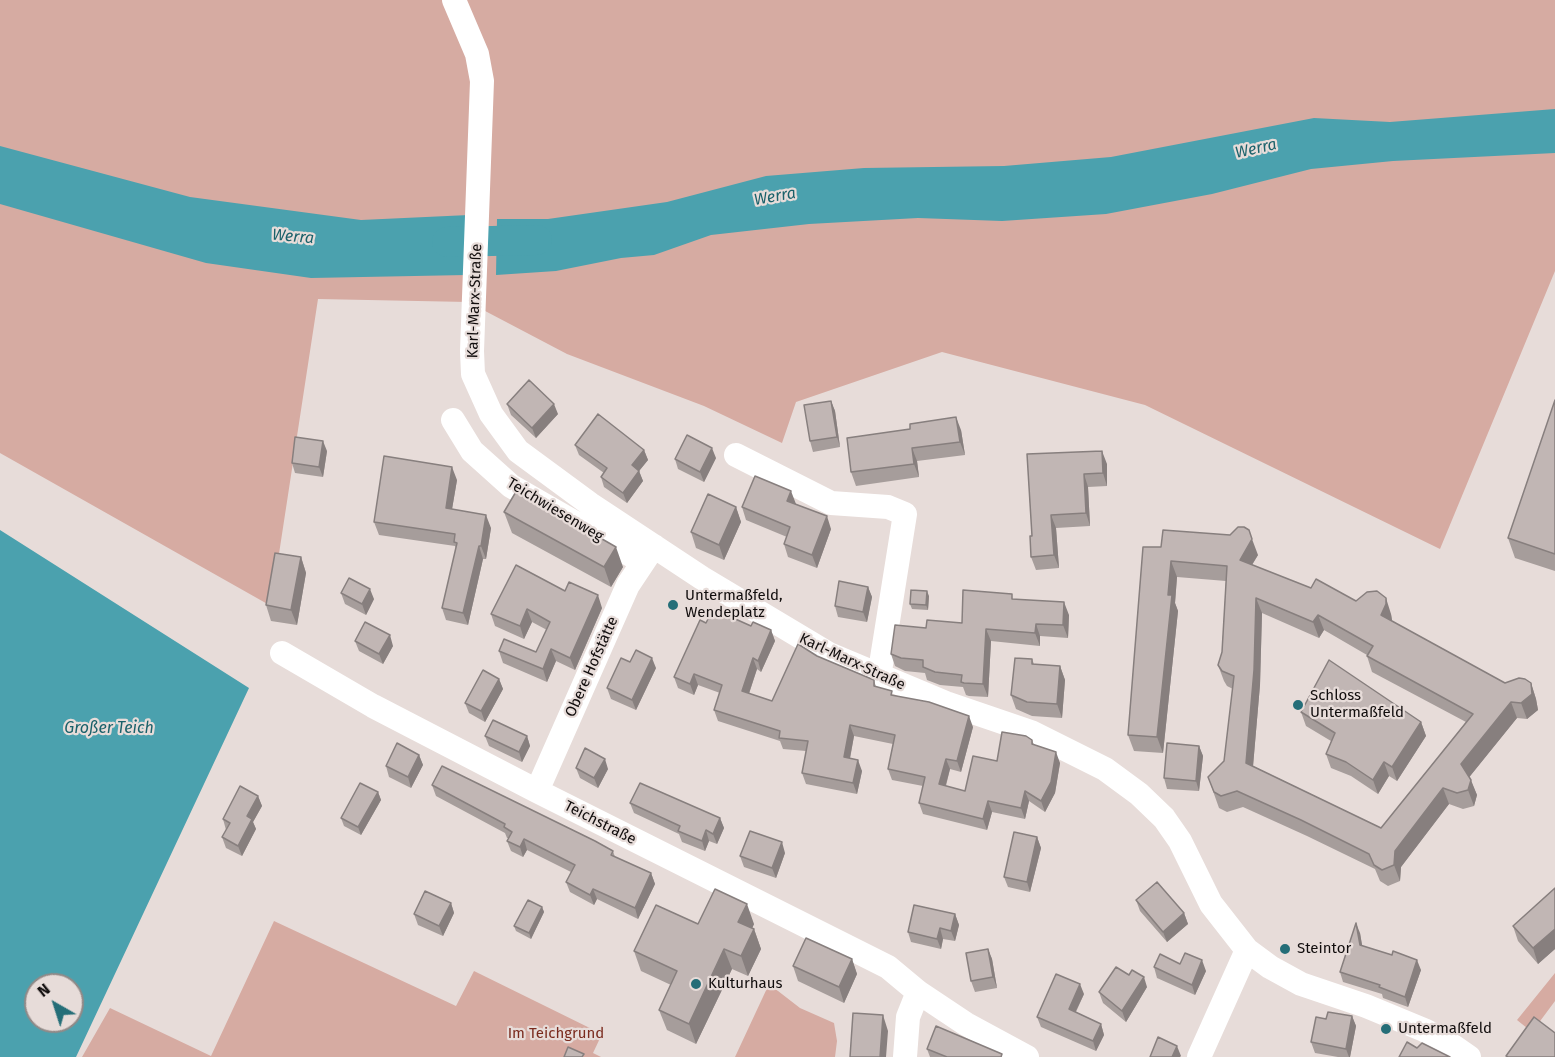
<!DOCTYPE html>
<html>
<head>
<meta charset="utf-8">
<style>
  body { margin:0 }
  #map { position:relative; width:1555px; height:1057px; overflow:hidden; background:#e7dcd9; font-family:"Fira Sans",sans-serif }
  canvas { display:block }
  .north { position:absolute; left:24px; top:973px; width:60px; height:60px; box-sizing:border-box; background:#e7dcd9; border:2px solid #918987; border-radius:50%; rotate:321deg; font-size:16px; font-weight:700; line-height:24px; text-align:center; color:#110d0d }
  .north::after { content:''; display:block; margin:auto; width:21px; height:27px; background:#256e78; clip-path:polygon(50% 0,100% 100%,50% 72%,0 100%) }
</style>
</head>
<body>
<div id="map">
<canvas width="1555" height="1057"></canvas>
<div class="north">N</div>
</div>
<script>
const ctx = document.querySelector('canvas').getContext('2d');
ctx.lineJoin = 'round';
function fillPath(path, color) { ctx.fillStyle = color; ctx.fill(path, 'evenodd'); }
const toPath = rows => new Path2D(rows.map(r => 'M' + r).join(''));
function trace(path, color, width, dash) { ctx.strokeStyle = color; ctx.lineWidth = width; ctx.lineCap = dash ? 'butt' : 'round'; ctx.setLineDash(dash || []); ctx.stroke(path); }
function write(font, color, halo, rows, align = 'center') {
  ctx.font = font + ' "Fira Sans",sans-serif'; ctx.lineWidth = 4.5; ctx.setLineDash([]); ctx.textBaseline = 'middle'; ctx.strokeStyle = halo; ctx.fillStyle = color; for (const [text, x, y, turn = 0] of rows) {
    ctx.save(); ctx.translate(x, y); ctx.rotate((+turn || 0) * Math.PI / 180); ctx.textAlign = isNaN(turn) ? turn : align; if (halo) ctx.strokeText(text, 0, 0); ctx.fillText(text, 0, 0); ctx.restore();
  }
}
const green = toPath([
  [0,0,1555,0,1555,271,1440,549,1145,405,942,352,796,402,782,443,704,406,567,354,468,302,318,299,271,606,0,453],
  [274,921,456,1006,474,971,602,1034,593,1053,601,1057,82,1057,110,1008,211,1056],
  [1555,973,1555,1001,1532,1032,1517,1020],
  [769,984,800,1008,834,1023,837,1041,835,1057,735,1057]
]);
const water = toPath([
  [1555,109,1555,153,1393,161,1311,169,1212,194,1106,214,1002,221,918,218,809,224,711,235,654,255,621,258,556,271,496,275,497,219,548,219,667,202,766,176,864,168,1004,166,1111,157,1314,118,1390,122],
  [0,146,190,197,361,220,469,215,466,275,311,278,206,263,0,204],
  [0,530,249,688,76,1057,0,1057],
  [36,985,72,985,72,1021,36,1021]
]);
const river = toPath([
  [447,242,537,240]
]);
const minor = toPath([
  [454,0,477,54,482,81,472,351,473,374,491,414,518,451,590,504,702,578,829,654,946,703,1031,732,1105,769,1139,794,1164,818,1180,841,1211,904,1247,950,1270,967,1301,984,1366,1006,1424,1030,1446,1041,1469,1057],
  [453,420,472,451,511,486,643,562],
  [736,455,831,503,888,507,905,514,879,677],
  [282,653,373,706,537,791,888,967,918,992,966,1024,1027,1057],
  [537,791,628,585,654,546],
  [905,1057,908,1017,918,992],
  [1199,1057,1247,950]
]);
const wall = toPath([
  [1555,400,1555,571,1515,558,1508,538],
  [831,401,835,411,840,447,813,452,810,441],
  [507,404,558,414,536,438,511,415],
  [910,429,961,430,965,455,917,461,919,477,856,486,851,472],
  [575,445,644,450,648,460,639,471,643,481,627,503,604,487,601,477,604,473,579,455],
  [327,451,323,477,295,473,292,463],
  [1027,454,1107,464,1107,486,1088,487,1090,526,1056,528,1059,568,1036,570,1031,557,1032,536],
  [716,458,704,482,678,469,675,459],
  [457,480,452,509,491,528,486,559,483,559,468,625,446,620,442,608,456,548,455,546,379,535,374,522],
  [796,504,831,529,817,568,788,557,784,544,787,537,746,520,742,507],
  [736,507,741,522,724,560,696,548,691,532],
  [504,512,623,567,611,587,512,533],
  [1143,547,1258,555,1252,565,1311,588,1356,601,1391,614,1392,621,1505,683,1531,683,1536,699,1538,710,1527,719,1517,718,1469,777,1477,795,1474,806,1463,809,1449,804,1401,867,1400,881,1388,886,1380,881,1375,869,1307,836,1243,807,1227,812,1219,808,1208,777,1224,761,1233,689,1227,686,1224,681,1218,665,1222,652,1226,581,1177,577,1175,603,1178,611,1163,753,1134,751,1128,735],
  [1262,613,1319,638,1324,630,1367,655,1367,656,1372,672,1466,722,1381,828,1253,766,1260,685],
  [301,557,306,573,297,625,271,621,266,605],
  [868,587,872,597,867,622,838,617,835,606],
  [565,591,602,608,575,670,556,661,547,682,503,663,499,651,536,652,547,630,532,622,524,639,495,626,491,614],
  [341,593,374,599,366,615,345,604],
  [929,596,928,610,912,609,910,604],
  [1014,600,1069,615,1068,638,1040,636,1040,646,991,641,988,697,969,696,966,695,963,687,940,685,927,680,925,673,905,671,895,666,891,654,926,628,962,623],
  [706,623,751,626,771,630,775,641,761,672,757,669,749,694,772,701,817,656,874,680,876,687,893,695,973,727,961,772,950,769,946,786,965,791,997,761,1032,740,1034,745,1060,763,1055,793,1045,812,1029,801,1025,819,992,812,987,830,923,814,919,803,923,786,892,780,888,769,893,744,854,736,850,759,862,771,857,794,806,784,802,773,806,751,783,749,780,741,718,721,714,710,720,693,698,685,694,695,678,688,674,677],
  [355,641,393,646,383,664,359,651],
  [1032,659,1034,664,1060,666,1065,680,1062,718,1032,716,1016,709,1011,695],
  [630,662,656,668,636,710,611,699,607,688],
  [499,679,503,689,485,722,469,713,465,703],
  [1301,712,1421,722,1426,736,1397,781,1389,776,1378,794,1351,776,1331,768,1326,754,1331,741,1306,726],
  [485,736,527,736,530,746,522,762,489,746],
  [1199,746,1203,756,1199,791,1167,789,1164,778],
  [419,755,423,765,411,788,389,777,386,766],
  [576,768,608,769,598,788,580,778],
  [432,785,613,851,615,857,651,873,655,884,638,919,597,899,594,905,570,892,566,882,571,872,527,850,523,857,511,851,507,841,509,838,507,838,505,833,436,796],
  [378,792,381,800,361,835,344,826,341,818],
  [258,796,262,806,253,822,256,829,242,856,226,848,222,837,226,830,223,819],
  [630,803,720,818,724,828,717,844,709,841,705,851,682,842,679,834,634,813],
  [1037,837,1041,848,1030,892,1008,887,1004,877],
  [785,853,776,878,744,867,740,856],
  [1555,888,1555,949,1538,964,1518,941,1513,926],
  [1136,900,1184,913,1188,924,1167,942,1140,911],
  [451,903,454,913,443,936,418,925,414,914],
  [542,907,544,912,531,939,516,931,514,926],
  [955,914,959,925,955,941,943,939,941,949,911,942,908,932],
  [698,924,754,924,752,928,754,929,761,949,748,976,732,969,696,1044,667,1030,659,1010,671,985,641,971,634,951],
  [1360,933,1362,946,1392,955,1421,970,1408,1007,1383,998,1382,994,1343,982,1340,972],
  [988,949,992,959,997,988,975,992,971,981],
  [852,959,857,974,844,1003,798,981,793,966],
  [1154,967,1206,971,1195,995,1157,978],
  [1147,987,1126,1022,1103,1003,1099,992],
  [1084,994,1076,1012,1101,1024,1104,1035,1096,1051,1041,1027,1037,1017],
  [1352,1016,1356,1026,1350,1057,1338,1057,1315,1053,1311,1042,1326,1019],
  [927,1049,1003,1057,930,1057]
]);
const shadedWall = toPath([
  [831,401,835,411,840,447,837,437],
  [554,404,558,414,536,438,532,428],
  [956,417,961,430,965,455,960,442],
  [323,441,327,451,323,477,319,467],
  [712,448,716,458,704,482,700,472],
  [912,448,917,461,919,477,914,464],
  [644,450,648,460,635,476,632,465],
  [1102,451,1107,464,1107,486,1103,473],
  [452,467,457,480,450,521,446,508],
  [639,471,643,481,627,503,623,493],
  [1084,474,1088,487,1090,526,1086,513],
  [791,491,796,504,792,514,787,501],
  [736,507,741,522,724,560,719,545],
  [486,515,491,528,486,559,481,546],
  [1051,515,1056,528,1059,568,1054,555],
  [827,516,831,529,817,568,812,555],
  [1252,539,1258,555,1245,576,1240,560],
  [479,546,483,559,468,625,463,613],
  [616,547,623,567,611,587,604,567],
  [301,557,306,573,297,625,291,610],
  [1171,561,1177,577,1175,603,1178,611,1163,753,1157,737],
  [868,587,872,597,867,622,863,612],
  [370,589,374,599,366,615,362,604],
  [927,591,929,596,928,610,926,605],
  [598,595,602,608,575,670,570,658],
  [1256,598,1262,613,1260,685,1252,778,1246,763],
  [1386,598,1391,614,1392,620,1387,631,1381,615],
  [1064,602,1069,615,1068,638,1063,625],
  [527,609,532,622,524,639,520,626],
  [1318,615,1324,630,1319,638,1313,622],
  [1036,624,1040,636,1040,646,1035,633],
  [986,629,991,641,988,697,983,684],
  [771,630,775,641,761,672,758,661],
  [390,635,393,646,383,664,379,654],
  [551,649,556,661,547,682,543,669],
  [652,658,656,668,636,710,632,700],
  [753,658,757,669,746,702,742,691],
  [1060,666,1065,680,1062,718,1057,704],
  [694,674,698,685,694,695,690,684],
  [499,679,503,689,485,722,481,711],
  [1531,683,1536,699,1538,710,1527,719,1521,703],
  [1511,702,1517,718,1467,780,1461,764],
  [969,716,973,727,961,772,957,761],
  [1421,722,1426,736,1397,781,1392,767],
  [850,725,854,736,848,768,844,757],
  [527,736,530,746,522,762,519,752],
  [1199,746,1203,756,1199,791,1196,781],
  [1056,752,1060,763,1055,793,1045,812,1041,801],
  [419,755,423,765,411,788,408,777],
  [605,759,608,769,598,788,594,778],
  [946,759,950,769,943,795,939,784],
  [858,760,862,771,857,794,853,783],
  [1384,762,1389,776,1378,794,1373,780],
  [1471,780,1477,795,1474,806,1468,790],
  [1443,788,1449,804,1401,867,1400,881,1394,865,1395,851],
  [1025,791,1029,801,1025,819,1021,808],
  [378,792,381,800,361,835,358,827],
  [258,796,262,806,253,822,256,829,242,856,238,846,247,816],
  [988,801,992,812,987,830,983,819],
  [720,818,724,828,717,844,713,834],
  [706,830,709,841,705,851,702,841],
  [1037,837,1041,848,1030,892,1027,882],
  [524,839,527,850,523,857,520,847],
  [782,842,785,853,776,878,772,868],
  [651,873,655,884,638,919,635,908],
  [593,889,597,899,594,905,590,895],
  [451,903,454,913,443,936,439,926],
  [747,904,754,924,746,942,738,922],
  [542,907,544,912,531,939,529,933],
  [1184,913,1188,924,1167,942,1163,932],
  [955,914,959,925,955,941,951,931],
  [1356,923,1360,933,1364,956,1360,945],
  [940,928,943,939,941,949,937,939],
  [754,929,761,949,748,976,741,956],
  [1555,929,1555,949,1538,964,1533,948],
  [724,949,732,969,696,1044,689,1024],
  [988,949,992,959,997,988,993,977],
  [852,959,857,974,844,1003,839,987],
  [1202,960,1206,971,1195,995,1192,985],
  [1417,960,1421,970,1408,1007,1405,997],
  [1144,977,1147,987,1126,1022,1122,1011],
  [1080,984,1084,994,1072,1019,1069,1009],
  [883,1015,888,1031,886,1057,880,1057],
  [1352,1016,1356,1026,1350,1057,1349,1057,1346,1049],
  [1101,1024,1104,1035,1096,1051,1093,1041],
  [1177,1046,1181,1056,1180,1057,1172,1057]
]);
const building = toPath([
  [529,380,554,404,532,428,507,404,529,380],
  [1555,400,1555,554,1508,538,1555,400],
  [831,401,837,437,810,441,804,405,831,401],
  [598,414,644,450,632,465,639,471,623,493,601,477,607,468,575,445,598,414],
  [956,417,960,442,912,448,914,464,851,472,847,438,910,429,910,424,956,417],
  [687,435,712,448,700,472,675,459,687,435],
  [295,437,323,441,319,467,292,463,295,437],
  [1102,451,1103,473,1084,474,1086,513,1051,515,1054,555,1031,557,1030,536,1032,536,1027,454,1102,451],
  [384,456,452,467,446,508,486,515,481,546,479,546,463,613,442,608,457,543,454,542,455,534,374,522,384,456],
  [755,476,791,491,787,501,827,516,812,555,784,544,790,527,742,507,755,476],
  [517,490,616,547,604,567,504,512,517,490],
  [708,494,736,507,719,545,691,532,708,494],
  [1238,527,1244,527,1249,530,1252,539,1240,560,1311,588,1316,579,1356,601,1367,592,1377,591,1386,598,1386,604,1381,615,1505,683,1519,678,1525,679,1531,683,1532,694,1521,703,1511,702,1461,764,1471,780,1468,790,1457,793,1443,788,1395,851,1394,865,1382,870,1374,865,1369,854,1301,820,1237,791,1221,796,1214,792,1208,777,1224,761,1234,676,1222,671,1218,665,1222,652,1227,566,1171,561,1168,595,1172,595,1157,737,1128,735,1143,547,1161,547,1163,530,1230,535,1238,527],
  [1256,598,1313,622,1318,615,1373,646,1367,656,1473,714,1381,828,1246,763,1254,670,1256,598],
  [275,553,301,557,291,610,266,605,275,553],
  [516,565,565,591,569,582,598,595,570,658,551,649,543,669,499,651,504,639,536,652,550,622,527,609,520,626,491,614,516,565],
  [349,578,370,589,362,604,341,593,349,578],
  [839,581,868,587,863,612,835,606,839,581],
  [911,590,927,591,926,605,910,604,911,590],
  [963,590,1012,594,1012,599,1064,602,1063,625,1036,624,1035,633,986,629,983,684,964,683,961,682,962,675,935,672,923,667,923,660,901,658,891,654,895,625,926,628,927,620,962,623,963,590],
  [713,609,751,626,753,622,771,630,758,661,753,658,742,691,772,701,798,644,817,656,874,680,874,686,892,691,891,695,929,702,969,716,957,761,946,759,939,784,965,791,973,756,997,761,1002,732,1026,736,1032,740,1032,744,1056,752,1051,782,1041,801,1025,791,1021,808,988,801,983,819,919,803,925,777,888,769,895,735,850,725,844,757,858,760,853,783,802,773,808,741,779,738,780,731,714,710,722,685,694,674,690,684,674,677,700,620,706,623,713,609],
  [365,622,390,635,379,654,355,641,365,622],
  [636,650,652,658,632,700,607,688,621,658,630,662,636,650],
  [1015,658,1032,659,1032,664,1060,666,1057,704,1027,702,1011,695,1015,658],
  [1329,660,1421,722,1392,767,1384,762,1373,780,1346,762,1326,754,1335,733,1301,712,1329,660],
  [483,670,499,679,481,711,465,703,483,670],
  [493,720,527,736,519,752,485,736,493,720],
  [397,743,419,755,408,777,386,766,397,743],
  [1167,743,1199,746,1196,781,1164,778,1167,743],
  [585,748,605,759,594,778,576,768,585,748],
  [442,766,595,841,613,851,611,855,651,873,635,908,593,889,590,895,566,882,575,865,524,839,520,847,507,841,512,832,504,827,505,824,432,785,442,766],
  [360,783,378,792,358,827,341,818,360,783],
  [640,783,720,818,713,834,706,830,702,841,678,831,680,826,630,803,640,783],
  [240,786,258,796,247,816,252,819,238,846,222,837,230,823,223,819,240,786],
  [750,831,782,842,772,868,740,856,750,831],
  [1014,832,1037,837,1027,882,1004,877,1014,832],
  [1157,882,1184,913,1163,932,1136,900,1157,882],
  [1555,888,1555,929,1533,948,1513,926,1555,888],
  [715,889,747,904,738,922,754,929,741,956,724,949,689,1024,659,1010,677,971,634,951,656,905,698,924,715,889],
  [425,891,451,903,439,926,414,914,425,891],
  [528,900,542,907,529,933,514,926,528,900],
  [914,905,955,914,951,931,940,928,937,939,908,932,914,905],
  [1356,923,1360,945,1392,955,1393,951,1417,960,1405,997,1379,987,1380,985,1340,972,1356,923],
  [806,938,852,959,839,987,793,966,806,938],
  [988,949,993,977,971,981,966,953,988,949],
  [1185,953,1202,960,1192,985,1154,967,1160,954,1180,964,1185,953],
  [1116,967,1129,975,1132,970,1144,977,1122,1011,1099,992,1116,967],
  [1056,974,1080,984,1069,1009,1101,1024,1093,1041,1037,1017,1056,974],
  [1328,1012,1352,1016,1346,1049,1311,1042,1316,1017,1326,1019,1328,1012],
  [853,1013,883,1015,880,1057,850,1057,853,1013],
  [1534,1017,1555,1033,1555,1057,1508,1057,1506,1056,1534,1017],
  [936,1026,1002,1054,1001,1057,947,1057,927,1049,936,1026],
  [1158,1037,1177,1046,1172,1057,1150,1057,1158,1037],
  [1407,1042,1417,1048,1422,1043,1450,1057,1399,1057,1407,1042],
  [568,1047,584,1054,582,1057,564,1057,568,1047]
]);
const markers = [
  [673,605,6,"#256e78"],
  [1298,705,6,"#256e78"],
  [1285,949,6,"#256e78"],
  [696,984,6,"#256e78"],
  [1386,1029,6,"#256e78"]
];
const streetNames = [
  ["Karl-Marx-Straße",475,301,-88],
  ["Teichwiesenweg",555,510,31],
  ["Karl-Marx-Straße",852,662,25],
  ["Obere Hofstätte",592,667,-66],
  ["Teichstraße",600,823,27]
];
const poiNames = [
  ["Untermaßfeld,",685,596],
  ["Wendeplatz",685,613],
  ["Schloss",1310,696],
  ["Untermaßfeld",1310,713],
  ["Steintor",1297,949],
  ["Kulturhaus",708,984],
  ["Untermaßfeld",1398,1029]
];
const parkNames = [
  ["Im Teichgrund",556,1034]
];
const waterNames = [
  ["Werra",1256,149,-13],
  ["Werra",775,197,-10],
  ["Werra",293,237,5],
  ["Großer Teich",109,729]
];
fillPath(green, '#d6aba2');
fillPath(water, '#4ba1ae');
trace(river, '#4ba1ae', 30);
trace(minor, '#fff', 24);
fillPath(wall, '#a69d9b');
fillPath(shadedWall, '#877f7e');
fillPath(building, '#c1b6b4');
trace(building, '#877f7e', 1.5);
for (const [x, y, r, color] of markers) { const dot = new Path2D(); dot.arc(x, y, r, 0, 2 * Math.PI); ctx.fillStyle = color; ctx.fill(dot); trace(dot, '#e7dcd9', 2); }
write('15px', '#110d0d', '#e7dcd9', streetNames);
write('15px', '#110d0d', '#e7dcd9', poiNames, 'left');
write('15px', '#7a2a1d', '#e7dcd9', parkNames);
write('italic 16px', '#1a616a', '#e7dcd9', waterNames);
</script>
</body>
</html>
